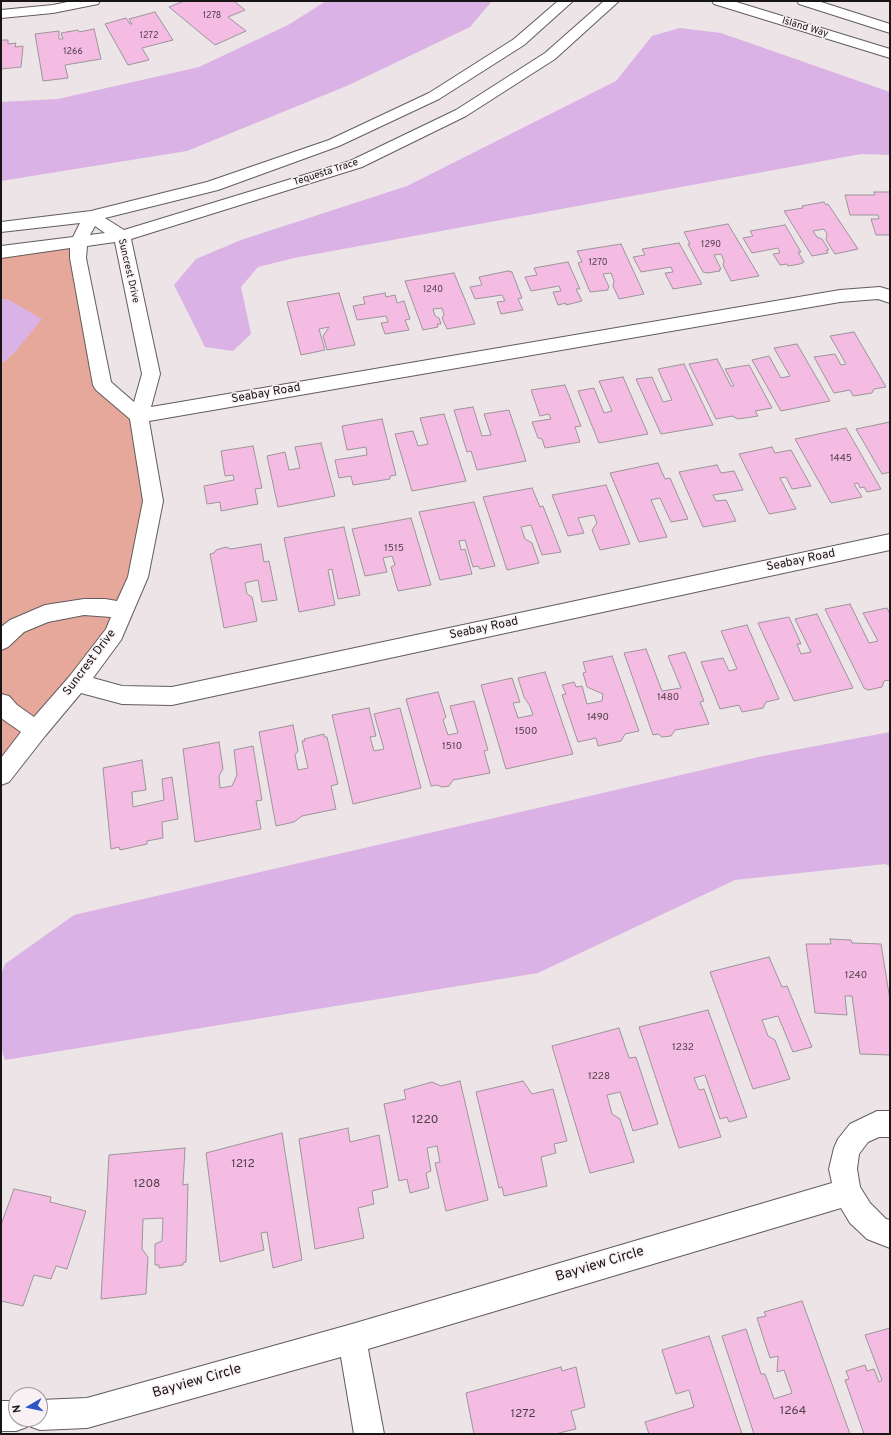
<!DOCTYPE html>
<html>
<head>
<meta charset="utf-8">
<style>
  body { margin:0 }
  #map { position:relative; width:891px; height:1435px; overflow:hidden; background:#ece4e6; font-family:Overpass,sans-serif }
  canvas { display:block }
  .frame { position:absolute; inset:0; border:2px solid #181516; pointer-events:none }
  .north { position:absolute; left:8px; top:1387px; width:40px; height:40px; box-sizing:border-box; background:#f9f1f4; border:1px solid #9f999b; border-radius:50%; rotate:261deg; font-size:11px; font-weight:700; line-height:16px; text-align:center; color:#181516 }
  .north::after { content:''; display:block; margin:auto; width:14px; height:18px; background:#2c57c6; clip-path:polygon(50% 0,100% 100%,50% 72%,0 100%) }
</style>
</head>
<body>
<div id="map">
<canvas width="891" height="1435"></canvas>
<div class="frame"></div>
<div class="north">N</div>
</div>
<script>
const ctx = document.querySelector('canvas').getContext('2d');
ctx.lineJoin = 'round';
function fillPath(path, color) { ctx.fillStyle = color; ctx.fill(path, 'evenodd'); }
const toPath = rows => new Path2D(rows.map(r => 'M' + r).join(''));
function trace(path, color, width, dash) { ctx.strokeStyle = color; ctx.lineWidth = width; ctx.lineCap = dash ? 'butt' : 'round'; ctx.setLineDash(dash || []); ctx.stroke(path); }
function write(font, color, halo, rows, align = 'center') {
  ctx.font = font + ' Overpass,sans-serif'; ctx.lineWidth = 3; ctx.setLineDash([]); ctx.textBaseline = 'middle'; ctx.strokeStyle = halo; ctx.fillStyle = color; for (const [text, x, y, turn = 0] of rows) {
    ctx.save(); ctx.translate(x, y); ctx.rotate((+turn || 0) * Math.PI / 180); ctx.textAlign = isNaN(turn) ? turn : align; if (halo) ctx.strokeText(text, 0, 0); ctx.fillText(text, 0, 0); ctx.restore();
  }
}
const green = toPath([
  [79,241,102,384,139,416,153,501,114,634,1,775,1,364,16,351,7,299,1,299,1,252]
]);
const water = toPath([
  [326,1,492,1,470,27,349,85,187,151,1,181,1,102,58,99,199,67,288,25],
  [680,28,721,33,890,92,890,155,861,154,294,258,258,267,241,287,251,334,233,351,205,347,174,285,196,259,241,240,407,186,616,81,652,36],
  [1,299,7,299,42,319,16,351,1,364],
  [890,732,890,866,885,864,735,880,538,973,5,1060,1,1048,1,975,5,964,74,915,763,756]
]);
const building = toPath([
  [184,1,234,1,245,10,228,17,246,31,215,45,169,7,184,1],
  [155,12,173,40,142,48,149,60,128,65,105,24,126,18,130,24,132,24,129,19,155,12],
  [94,29,101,59,65,65,68,78,43,81,35,34,59,31,59,39,63,39,61,33,78,30,79,32,94,29],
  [1,40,8,40,8,44,16,43,15,47,23,46,21,67,1,69,1,40],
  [874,192,890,192,890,235,876,235,871,219,879,219,878,215,850,215,845,195,875,195,874,192],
  [824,202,826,205,828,204,858,249,835,254,826,240,827,234,824,229,813,231,817,237,822,239,829,250,826,250,828,253,812,256,784,211,803,208,802,206,824,202],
  [728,224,759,276,731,281,723,265,724,261,721,254,714,255,721,269,719,270,720,271,707,273,703,272,688,244,690,244,684,232,728,224],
  [785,225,801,252,798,252,804,262,800,264,788,266,787,264,780,265,773,254,780,253,778,248,752,253,743,238,753,236,750,231,785,225],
  [679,243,702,284,673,289,665,273,673,272,671,267,641,272,633,257,645,255,642,249,679,243],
  [621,244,644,294,619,299,613,286,614,281,611,273,603,274,609,287,608,288,608,290,590,292,578,263,582,262,577,251,621,244],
  [568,262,580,289,576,289,582,301,566,305,566,303,558,305,553,292,561,291,559,286,531,291,525,277,537,275,534,268,568,262],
  [508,271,512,272,522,298,518,299,523,310,501,314,497,302,505,301,502,295,475,299,470,287,482,285,479,277,508,271],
  [454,273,475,324,447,329,442,318,444,315,442,308,433,309,435,316,439,318,441,324,437,324,438,327,423,330,405,281,454,273],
  [339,293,355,345,327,350,323,336,329,327,319,329,325,350,301,355,287,302,339,293],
  [385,293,386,297,395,295,397,303,404,301,410,319,405,320,409,330,385,334,381,323,388,322,386,316,357,320,353,306,365,304,363,297,385,293],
  [854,332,886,387,874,389,872,393,853,396,850,390,834,393,814,357,835,354,841,365,846,364,830,336,854,332],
  [797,344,830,401,781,411,752,360,769,356,781,378,790,376,774,348,797,344],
  [717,359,731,386,734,386,725,369,749,365,772,408,755,411,758,416,738,419,732,416,716,419,689,364,717,359],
  [684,364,713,425,661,434,636,379,652,377,663,402,672,400,658,369,684,364],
  [623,377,648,434,599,443,578,391,594,388,604,413,612,411,599,381,623,377],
  [565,385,581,426,575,427,580,442,545,448,542,439,538,438,532,422,551,419,549,414,540,416,531,390,565,385],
  [473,407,482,436,491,435,484,414,509,410,526,461,477,470,471,451,467,452,454,410,473,407],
  [444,414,466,481,412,491,395,434,413,431,418,446,428,444,420,418,444,414],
  [382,419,396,475,390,476,390,479,353,485,351,476,339,478,335,460,367,455,366,447,347,450,342,426,382,419],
  [890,422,890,472,882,474,856,429,890,422],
  [846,428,881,489,867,492,864,487,860,488,858,483,854,484,862,497,831,503,795,439,846,428],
  [321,443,335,496,278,507,267,456,285,452,289,470,300,468,295,447,321,443],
  [253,446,262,488,255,489,258,504,221,511,220,502,207,504,204,486,234,480,233,475,225,476,221,451,253,446],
  [772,447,775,453,791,450,811,486,792,489,786,477,780,478,796,509,769,514,739,454,772,447],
  [658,463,665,479,670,478,688,519,671,522,660,498,651,500,667,537,639,542,610,473,658,463],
  [717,465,721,473,734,471,743,490,713,495,716,501,726,500,736,521,703,527,679,472,717,465],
  [606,485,630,544,600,550,592,530,597,523,594,515,578,518,584,533,568,536,552,495,606,485],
  [532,488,540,507,543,506,561,552,542,555,531,525,521,527,525,539,532,543,539,563,507,570,483,497,532,488],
  [474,502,495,566,480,569,478,566,473,567,465,540,459,541,461,550,465,549,472,574,440,580,419,512,474,502],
  [411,518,431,585,398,591,391,567,395,565,392,556,383,558,387,572,365,576,352,529,411,518],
  [344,527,360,595,338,599,332,569,328,570,335,605,299,612,284,538,344,527],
  [261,544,264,562,269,561,277,600,262,602,258,580,245,583,247,594,252,597,257,621,224,628,210,554,214,553,216,550,226,547,231,549,261,544],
  [850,604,869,643,878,641,863,613,887,608,890,614,890,680,884,681,882,687,868,690,864,688,825,609,850,604],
  [817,614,853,688,794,701,758,623,789,617,801,644,797,644,801,654,811,652,795,619,817,614],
  [747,625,779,699,766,702,763,708,742,712,739,705,720,709,701,662,723,658,729,671,737,669,721,631,747,625],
  [646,649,662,691,681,688,668,656,685,652,704,701,700,702,709,724,675,730,671,736,662,737,658,734,653,735,624,653,646,649],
  [612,656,639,731,625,734,621,741,598,746,596,738,578,742,562,695,566,694,562,685,574,682,576,687,582,686,587,704,602,701,603,694,587,687,583,673,586,672,583,662,612,656],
  [545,672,573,754,506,769,481,685,512,678,520,702,513,703,518,718,533,715,530,706,524,697,518,678,545,672],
  [438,692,446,717,443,720,448,735,458,733,450,706,474,701,488,750,484,751,490,773,453,780,449,786,442,787,437,785,431,786,406,699,438,692],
  [369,708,376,736,370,737,374,751,384,749,374,714,400,708,421,788,353,804,332,715,369,708],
  [293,725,298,751,295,755,298,770,308,768,302,741,305,741,304,739,324,734,324,737,327,737,338,784,331,786,336,809,302,816,294,822,276,826,259,732,293,725],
  [219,742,223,769,219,776,220,788,232,786,237,775,234,750,253,746,262,800,256,801,261,829,195,842,183,749,219,742],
  [142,760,146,790,132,792,133,807,164,800,162,779,172,777,178,819,162,822,163,838,147,841,147,844,120,850,119,847,111,849,103,768,142,760],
  [830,939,851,940,852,943,881,944,890,1000,890,1055,860,1054,852,996,845,996,847,1015,815,1013,806,944,831,944,830,939],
  [769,957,782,987,787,986,812,1047,793,1052,778,1016,762,1020,768,1036,775,1040,790,1079,753,1089,710,972,769,957],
  [708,1010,747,1117,729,1122,727,1117,720,1119,705,1075,694,1078,699,1090,704,1089,721,1137,679,1148,639,1027,708,1010],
  [619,1028,629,1058,636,1057,658,1124,633,1131,620,1092,607,1095,612,1114,620,1119,634,1162,590,1173,552,1046,619,1028],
  [460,1081,488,1200,446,1211,435,1163,440,1162,437,1146,427,1148,431,1171,426,1173,429,1188,410,1193,407,1179,399,1181,384,1104,406,1099,404,1090,432,1082,441,1086,460,1081],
  [523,1081,532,1094,553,1089,567,1141,554,1144,556,1153,541,1157,547,1186,504,1196,502,1187,499,1188,476,1092,523,1081],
  [348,1128,350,1142,379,1135,388,1187,372,1191,374,1204,358,1208,364,1238,315,1249,299,1139,348,1128],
  [282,1133,302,1260,273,1268,267,1232,261,1233,264,1250,220,1262,206,1153,282,1133],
  [185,1148,183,1185,188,1184,186,1262,183,1263,183,1265,159,1268,159,1265,155,1265,155,1244,162,1241,163,1218,143,1219,142,1249,148,1257,146,1294,101,1299,109,1155,185,1148],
  [14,1189,51,1197,50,1202,86,1211,67,1269,56,1266,51,1279,34,1275,23,1306,1,1301,1,1225,14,1189],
  [802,1301,850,1434,754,1434,722,1336,746,1329,761,1374,765,1374,774,1399,792,1393,784,1370,777,1372,778,1356,770,1358,757,1318,766,1316,764,1312,802,1301],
  [890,1328,890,1434,864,1434,845,1380,849,1379,846,1371,865,1365,867,1371,874,1369,879,1382,882,1380,865,1335,890,1328],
  [709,1336,742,1434,649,1434,645,1422,694,1407,689,1390,676,1394,662,1350,709,1336],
  [561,1367,562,1371,576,1367,585,1407,571,1411,576,1429,559,1433,559,1434,474,1434,466,1393,561,1367]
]);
const minor = toPath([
  [72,1,100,1,98,4,53,13,1,18,1,10,53,5,72,1],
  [558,1,573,1,524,45,439,99,339,146,218,190,105,218,124,230,350,161,456,110,545,53,604,1,619,1,555,59,466,116,362,167,131,239,160,374,151,407,840,290,880,287,890,290,890,303,878,299,840,302,149,421,163,501,148,577,121,640,93,678,122,686,172,687,890,534,890,550,172,705,122,704,81,693,45,736,9,782,1,785,1,758,21,732,1,718,1,694,9,696,17,705,34,717,69,677,106,629,111,617,84,615,48,622,24,632,8,647,1,650,1,627,10,620,45,605,84,599,105,599,117,601,128,577,143,501,130,419,96,390,93,385,70,258,70,248,1,258,1,246,73,237,80,223,1,232,1,222,91,211,207,182,329,140,429,93,514,39,558,1],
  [95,226,105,233,90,235,95,226],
  [115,242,142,374,134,402,111,382,86,258,87,246,115,242],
  [712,1,733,1,890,49,890,58,714,4,712,1],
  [797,1,818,1,890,24,890,33,799,4,797,1],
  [877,1111,890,1111,890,1137,879,1137,868,1142,859,1154,857,1169,860,1187,870,1203,886,1219,890,1220,890,1248,867,1239,850,1223,841,1208,368,1349,384,1434,354,1434,341,1357,87,1428,40,1430,29,1426,28,1423,27,1427,16,1431,1,1431,1,1401,16,1401,16,1419,40,1419,40,1400,87,1398,352,1324,832,1183,829,1169,834,1148,838,1139,850,1124,877,1111]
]);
const farNumbernames = [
  ["1278",212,16],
  ["1272",149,36],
  ["1266",73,52],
  ["1290",711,245],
  ["1270",598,263],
  ["1240",433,290]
];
const farStreetnames = [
  ["Island Way",805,28,17],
  ["Tequesta Trace",326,173,-18],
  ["Suncrest Drive",128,271,77]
];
const numberNames = [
  ["1445",841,459],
  ["1515",394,549],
  ["1480",668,698],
  ["1490",598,718],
  ["1500",526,732],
  ["1510",452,747],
  ["1240",856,976],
  ["1232",683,1048],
  ["1228",599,1077]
];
const streetNames = [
  ["Seabay Road",266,394,-10],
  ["Seabay Road",801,561,-12],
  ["Seabay Road",484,629,-12],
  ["Suncrest Drive",90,663,-53]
];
const nearNumbernames = [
  ["1220",425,1121],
  ["1212",243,1165],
  ["1208",147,1185],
  ["1264",793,1412],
  ["1272",523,1415]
];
const nearStreetnames = [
  ["Bayview Circle",600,1265,-17],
  ["Bayview Circle",197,1382,-16]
];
fillPath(green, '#e6a89a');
fillPath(water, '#dbb2e5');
fillPath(building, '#f5bce3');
trace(building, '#9b9599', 1);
trace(minor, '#635c5e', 2);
fillPath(minor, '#fff');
write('9px', '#4f3f49', null, farNumbernames);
write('10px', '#181516', '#f9f1f4', farStreetnames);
write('10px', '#4f3f49', null, numberNames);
write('12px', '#181516', '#f9f1f4', streetNames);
write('12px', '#4f3f49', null, nearNumbernames);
write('14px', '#181516', '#f9f1f4', nearStreetnames);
</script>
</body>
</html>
